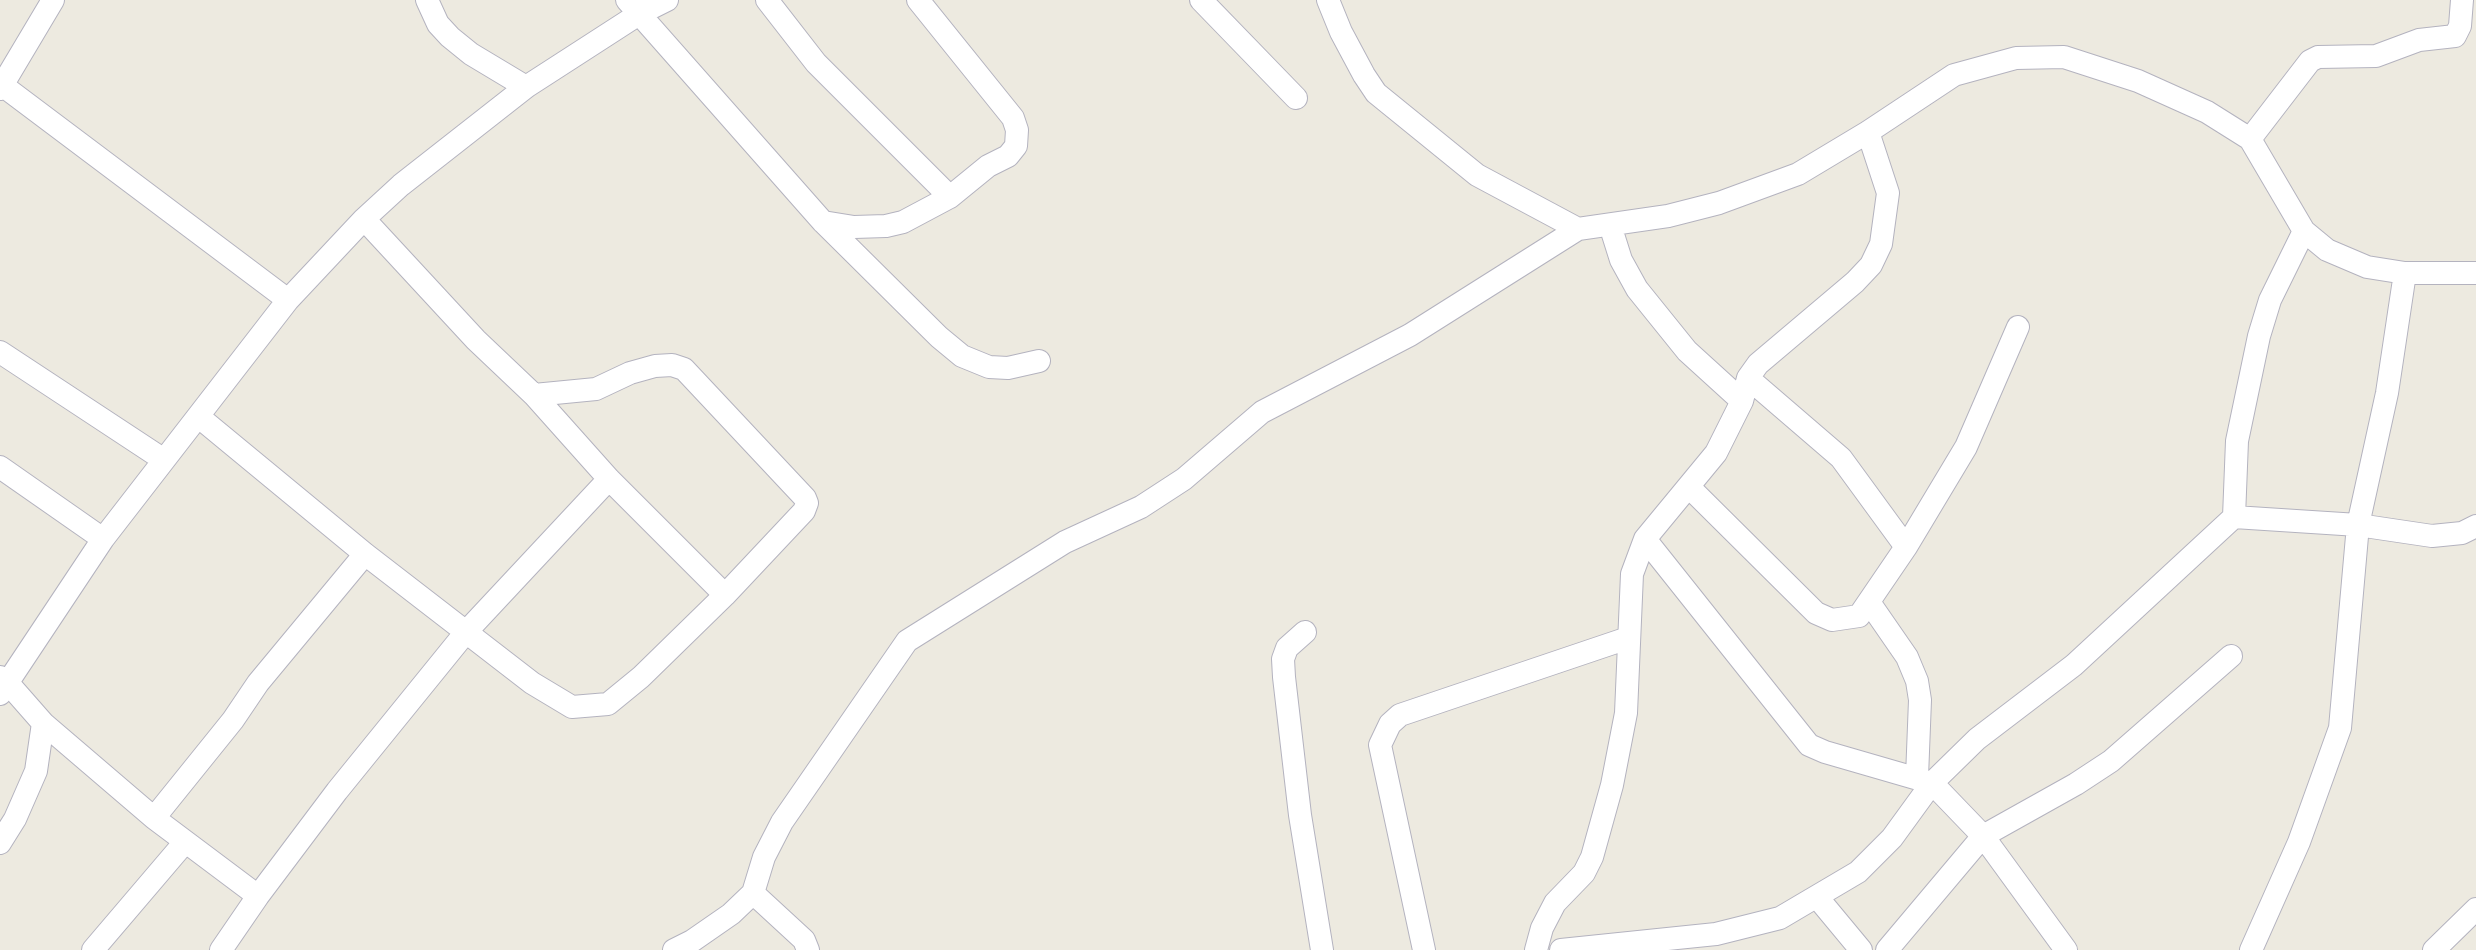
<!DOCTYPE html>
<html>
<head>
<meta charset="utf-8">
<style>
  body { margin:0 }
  canvas { display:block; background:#edeae0 }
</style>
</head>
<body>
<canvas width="2476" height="950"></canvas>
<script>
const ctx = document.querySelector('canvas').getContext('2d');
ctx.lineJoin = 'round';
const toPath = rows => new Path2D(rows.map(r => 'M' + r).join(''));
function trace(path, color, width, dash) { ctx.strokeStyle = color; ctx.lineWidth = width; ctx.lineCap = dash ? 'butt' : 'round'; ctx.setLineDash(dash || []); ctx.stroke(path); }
const minor = toPath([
  [427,0,438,24,450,37,471,54,526,87],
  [627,0,823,222,939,337,962,356,989,367,1008,368,1039,361],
  [767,0,816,63,950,197],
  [1201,0,1296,98],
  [1328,0,1341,32,1364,75,1376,93,1477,175,1578,229],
  [2,85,288,300],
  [0,89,53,0],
  [2250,139,2310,61,2318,57,2376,56,2419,40,2455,36,2460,26,2462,0],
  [364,219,476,340,534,395,609,479,725,595],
  [823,222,854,227,886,226,903,222,950,197,988,166,1008,156,1016,146,1017,130,1013,118,918,0],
  [1610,225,1621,260,1637,289,1687,351,1742,401],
  [0,352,164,460],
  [1748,378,1841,458,1906,547],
  [199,417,365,554,532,683,572,707,608,704,641,677,725,595,804,511,807,503,805,498,684,369,672,365,655,366,630,373,596,389,534,395],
  [0,467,103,539],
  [1689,487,1816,613,1832,620,1859,616,1906,547,1966,447,2018,327],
  [2234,517,2237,441,2259,336,2270,300,2304,231],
  [1645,539,1809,745,1825,752,1932,783,1983,836,2066,950],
  [1869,602,1907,657,1917,681,1920,700,1917,777],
  [1305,632,1287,648,1283,659,1284,677,1300,815,1322,950],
  [0,677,7,682,43,723,36,771,15,819,0,843],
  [0,694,103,539,288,300,364,219,401,185,526,87,639,14,667,0],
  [43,723,154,818,258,896],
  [154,818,233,720,258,683,365,554],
  [753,893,804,940,808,950],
  [1817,897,1861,950],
  [93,950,185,842],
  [221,950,258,896,337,791,466,632,609,479],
  [674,950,692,941,731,914,753,893,764,857,782,822,907,641,1065,542,1141,507,1184,479,1262,412,1410,335,1578,229,1668,216,1719,203,1798,174,1868,132,1954,75,2016,58,2064,57,2138,81,2207,112,2250,139,2304,231,2327,250,2367,267,2405,273,2476,273],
  [1424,950,1380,745,1390,724,1400,715,1628,638],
  [1536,950,1542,928,1555,903,1584,873,1592,857,1612,785,1626,713,1632,574,1645,539,1716,453,1742,401,1748,378,1758,364,1855,282,1871,265,1881,244,1888,193,1868,132],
  [1561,950,1716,934,1780,918,1858,872,1892,838,1932,783,1977,739,2074,665,2234,517,2358,525,2432,536,2462,533,2476,526],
  [1887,950,1983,836,2076,784,2111,761,2231,656],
  [2251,950,2299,842,2340,728,2358,525,2387,393,2405,273],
  [2434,950,2476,909]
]);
trace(minor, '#b4b3bf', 24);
trace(minor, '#fff', 22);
</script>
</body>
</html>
